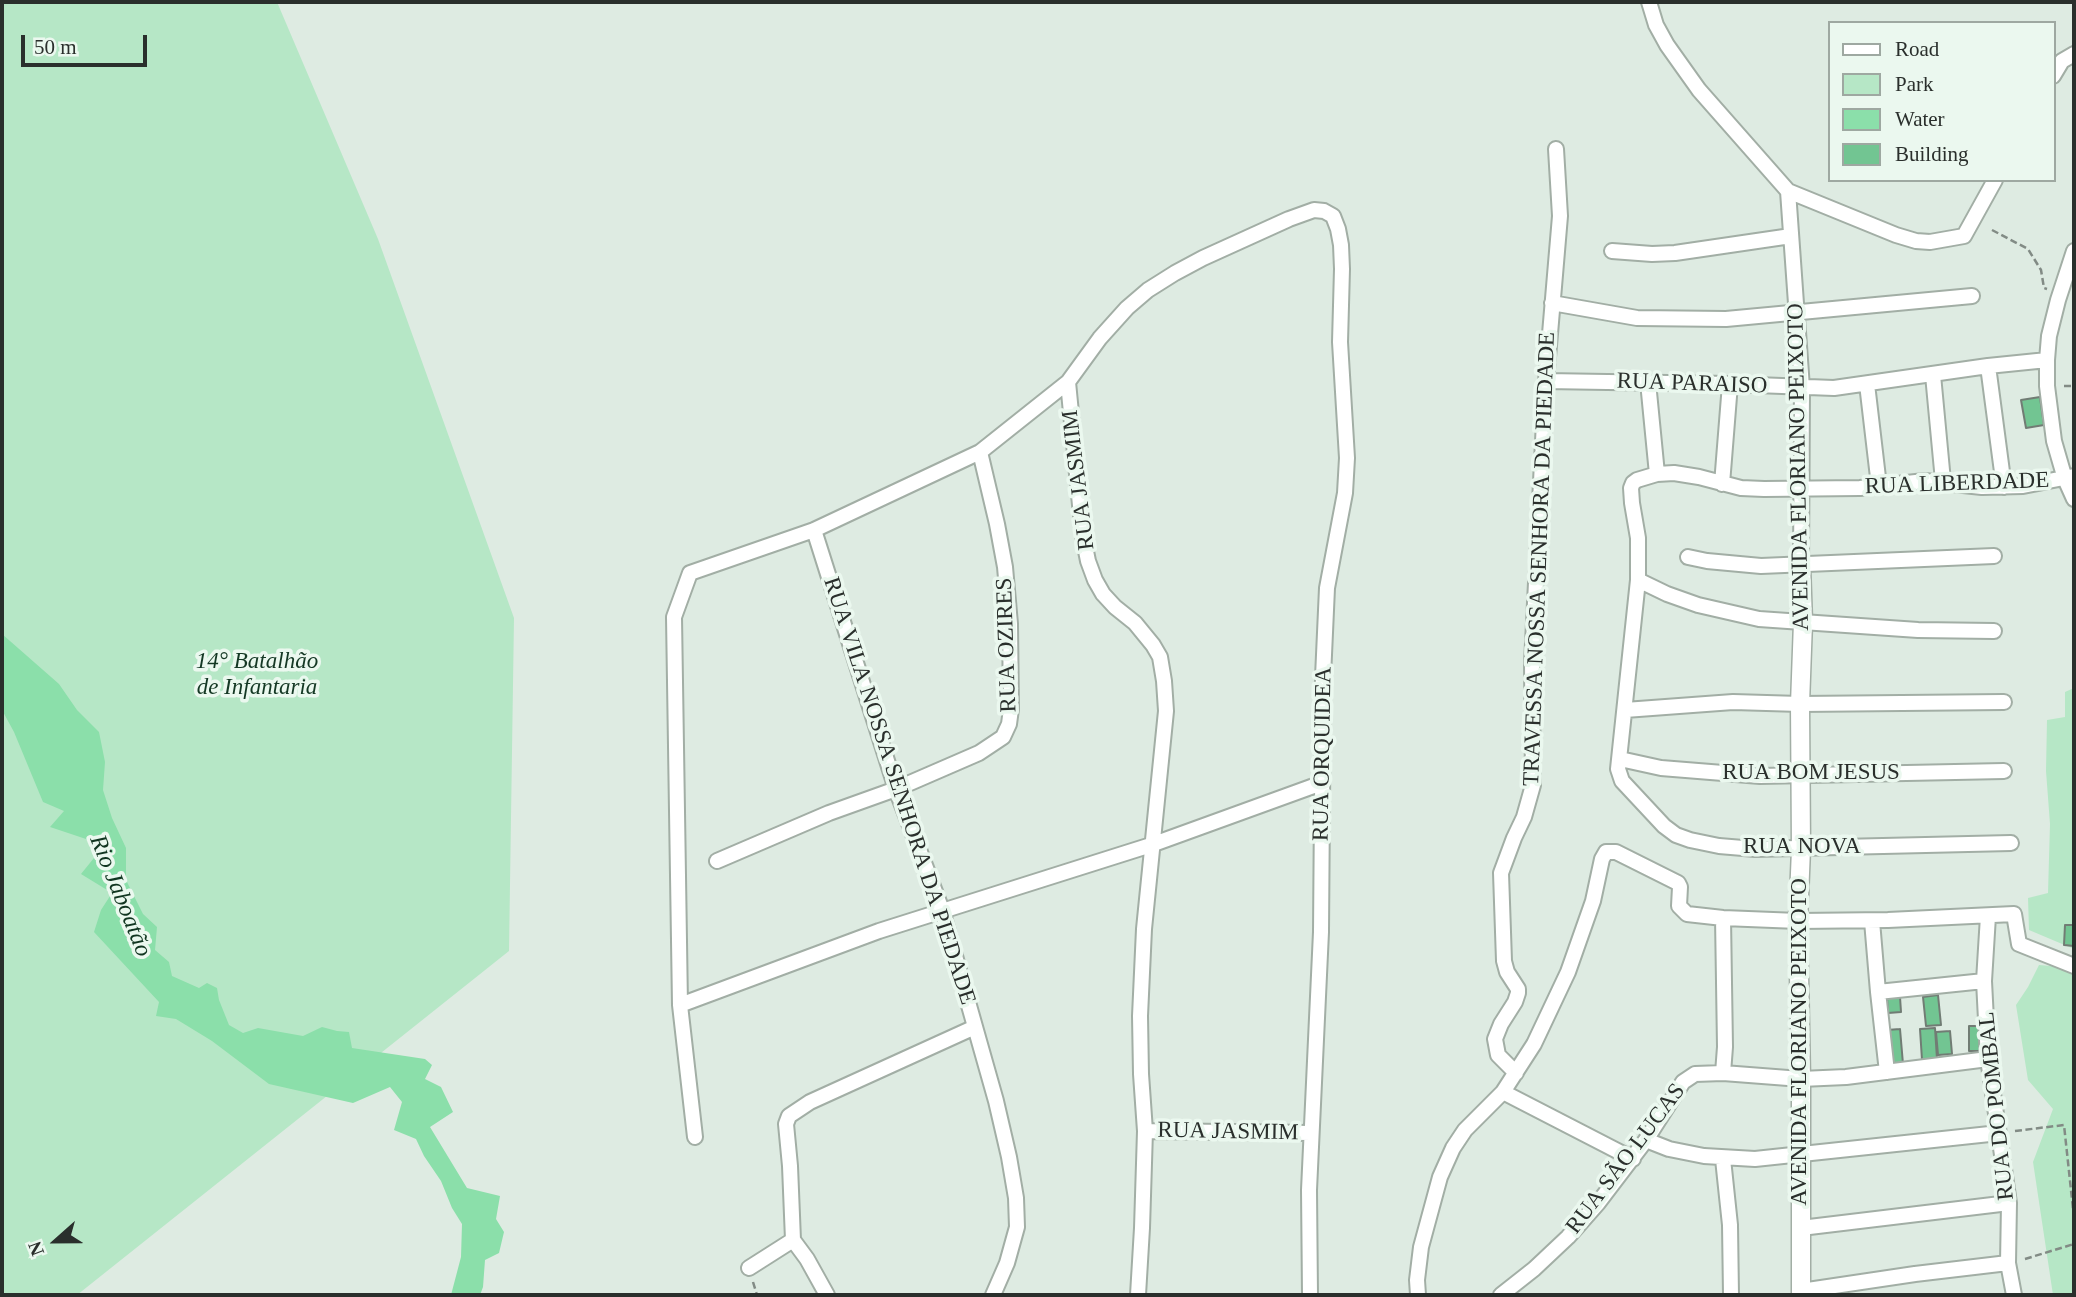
<!DOCTYPE html>
<html>
<head>
<meta charset="utf-8">
<style>
  body { margin:0 }
  #map { position:relative; width:2076px; height:1297px; overflow:hidden; background:#deebe2; font-family:"Times New Roman",serif }
  canvas { display:block }
  .frame { position:absolute; inset:0; border:4px solid #2a2f2c; pointer-events:none }
  .legend { position:absolute; left:1828px; top:21px; width:228px; height:161px; box-sizing:border-box; background:#ebf8ef; border:2px solid #9ea8a1; margin:0; padding:9px 12px; list-style:none; font-size:21px; color:#2a2f2c }
  .legend li { display:flex; align-items:center; gap:14px; height:35px }
  .legend b { width:35px; border:2px solid #9ea8a1 }
  .north { position:absolute; left:21px; top:1206px; width:70px; height:70px; -webkit-text-stroke:5px #ebf8ef; paint-order:stroke; rotate:249deg; font-size:19px; font-weight:700; line-height:28px; text-align:center; color:#2a2f2c }
  .north::after { content:''; display:block; margin:auto; width:24px; height:32px; background:#2a2f2c; clip-path:polygon(50% 0,100% 100%,50% 72%,0 100%) }
  .scale { position:absolute; left:21px; top:35px; width:126px; height:32px; box-sizing:border-box; border:4px solid #2a2f2c; border-top:0; padding-left:9px; font-size:21px; line-height:24px; white-space:nowrap; color:#2a2f2c; -webkit-text-stroke:5px #ebf8ef; paint-order:stroke }
</style>
</head>
<body>
<div id="map">
<canvas width="2076" height="1297"></canvas>
<div class="frame"></div>
<ul class="legend">
<li><b style="height:9px;background:#fff"></b>Road</li>
<li><b style="height:19px;background:#b6e7c6"></b>Park</li>
<li><b style="height:19px;background:#8bdfaa"></b>Water</li>
<li><b style="height:19px;background:#72c592"></b>Building</li>
</ul>
<div class="north">N</div>
<div class="scale">50 m</div>
</div>
<script>
const ctx = document.querySelector('canvas').getContext('2d');
ctx.lineJoin = 'round';
function fillPath(path, color) { ctx.fillStyle = color; ctx.fill(path, 'evenodd'); }
const toPath = rows => new Path2D(rows.map(r => 'M' + r).join(''));
function trace(path, color, width, dash) { ctx.strokeStyle = color; ctx.lineWidth = width; ctx.lineCap = dash ? 'butt' : 'round'; ctx.setLineDash(dash || []); ctx.stroke(path); }
function write(font, color, halo, rows, align = 'center') {
  ctx.font = font + ' "Times New Roman",serif'; ctx.lineWidth = 7; ctx.setLineDash([]); ctx.textBaseline = 'middle'; ctx.strokeStyle = halo; ctx.fillStyle = color; for (const [text, x, y, turn = 0] of rows) {
    ctx.save(); ctx.translate(x, y); ctx.rotate((+turn || 0) * Math.PI / 180); ctx.textAlign = isNaN(turn) ? turn : align; if (halo) ctx.strokeText(text, 0, 0); ctx.fillText(text, 0, 0); ctx.restore();
  }
}
const green = toPath([
  [2,2,277,2,378,239,514,618,509,951,77,1295,2,1295],
  [2074,688,2074,949,2029,930,2028,898,2048,893,2050,824,2046,771,2047,720,2065,717,2065,692],
  [2039,965,2074,968,2074,1295,2053,1295,2033,1162,2053,1109,2028,1080,2016,1005,2028,987]
]);
const water = toPath([
  [2,634,59,684,77,710,99,732,105,762,103,790,112,818,126,848,126,880,143,914,157,927,155,950,169,962,172,976,199,988,207,983,217,988,219,1000,229,1025,243,1033,258,1028,303,1036,322,1027,337,1031,349,1032,352,1048,425,1059,432,1065,425,1079,441,1087,453,1112,430,1127,467,1188,500,1196,496,1219,504,1232,499,1253,485,1260,483,1287,480,1295,451,1295,461,1257,462,1224,452,1208,441,1181,424,1156,416,1139,394,1130,402,1102,390,1087,353,1103,269,1084,212,1041,176,1019,156,1016,159,1002,94,932,101,910,112,893,81,874,98,853,86,839,50,827,64,811,43,802,14,732,2,710]
]);
const building = toPath([
  [2040,397,2044,425,2026,428,2021,400,2040,397],
  [2065,925,2074,925,2074,946,2064,945,2065,925],
  [1938,995,1941,1025,1926,1026,1923,997,1938,995],
  [1900,997,1901,1012,1888,1013,1887,998,1900,997],
  [1969,1026,1979,1026,1980,1051,1969,1051,1969,1026],
  [1935,1028,1937,1059,1922,1060,1920,1029,1935,1028],
  [1900,1029,1903,1064,1890,1065,1887,1030,1900,1029],
  [1950,1031,1952,1054,1938,1055,1936,1032,1950,1031]
]);
const path = toPath([
  [1992,230,2028,249,2041,270,2044,288,2047,289],
  [2064,386,2074,386],
  [2015,1131,2064,1125,2074,1218],
  [2025,1259,2074,1244],
  [753,1282,757,1295]
]);
const minor = toPath([
  [1649,2,1656,25,1667,45,1699,90,1788,191,1802,388,1801,565],
  [2053,76,2062,61,2074,54],
  [1788,191,1896,235,1916,241,1930,242,1964,236,1995,180],
  [1612,251,1652,254,1675,253,1791,236],
  [2074,251,2058,300,2049,336,2047,360,2047,386,2054,441,2065,479,2074,499],
  [1552,303,1637,318,1726,319,1972,296],
  [1988,366,2004,487],
  [1933,375,1943,481],
  [1546,381,1730,384,1834,388,1988,366,2047,360],
  [1068,382,1083,536,1088,561,1095,580,1103,594,1115,607,1135,623,1153,645,1160,657,1164,681,1166,711,1144,929,1140,1016,1141,1074,1145,1131,1142,1228,1138,1295],
  [1648,382,1657,474],
  [1867,384,1879,486],
  [1722,484,1730,384],
  [814,530,896,789,942,910,996,1101,1009,1157,1016,1198,1017,1227,1007,1263,993,1295],
  [1688,557,1707,561,1761,566,1994,556],
  [1638,580,1667,594,1698,605,1759,619,1918,630,1994,631],
  [1625,710,1733,702,1800,704,2004,702],
  [1620,759,1661,768,1760,776,2004,771],
  [2011,843,1755,849,1719,846,1690,840,1676,835,1664,826,1622,781,1618,769,1638,580,1638,538,1632,503,1631,488,1633,483,1637,480,1657,474,1674,473,1699,477,1741,488,1764,489,1860,488,1925,481,1982,487,2023,486,2074,476],
  [717,861,829,813,896,789,979,753,1003,737,1009,724,1011,709,1010,624,1005,567,997,524,980,452],
  [1988,916,1984,981,1988,1059,2009,1203,2008,1263,2014,1295],
  [1872,921,1878,992,1984,981],
  [1878,992,1887,1072],
  [680,1005,879,931,1151,845,1322,783],
  [1516,1073,1498,1055,1495,1039,1501,1024,1515,1002,1518,993,1518,989,1507,972,1504,961,1501,873,1514,838,1524,817,1533,785,1532,663,1546,381,1560,216,1556,149],
  [1723,1073,1725,1047,1723,918],
  [1503,1092,1633,1159],
  [1145,1131,1311,1133],
  [695,1137,680,1005,674,617,690,573,814,530,980,452,1068,382,1100,338,1127,308,1148,290,1175,273,1203,258,1289,219,1314,210,1324,211,1333,216,1338,229,1341,245,1342,269,1340,342,1347,458,1345,493,1327,588,1323,677,1321,932,1309,1190,1310,1295],
  [1646,1140,1669,1149,1704,1156,1755,1159,1999,1133],
  [1723,1159,1730,1225,1731,1295],
  [1801,1228,2009,1203],
  [749,1268,793,1240],
  [1801,1291,1915,1274,2008,1263],
  [827,1295,807,1259,793,1240,790,1166,786,1124,789,1116,810,1102,975,1027],
  [1418,1295,1417,1280,1421,1247,1440,1177,1453,1148,1465,1130,1503,1092,1534,1044,1568,972,1593,901,1602,859,1606,852,1616,852,1678,883,1680,887,1679,906,1687,914,1723,918,1798,921,1888,920,2014,914,2019,944,2074,966],
  [1501,1295,1534,1269,1568,1237,1598,1203,1646,1140,1683,1082,1695,1074,1723,1073,1801,1079,1846,1077,1988,1059]
]);
const tertiary = toPath([
  [1801,1295,1801,1079,1798,921,1801,849,1800,704,1803,622,1801,565]
]);
const streetNames = [
  ["RUA PARAISO",1692,384,2],
  ["AVENIDA FLORIANO PEIXOTO",1799,467,-91],
  ["RUA JASMIM",1079,480,-97],
  ["RUA LIBERDADE",1957,484,-2],
  ["TRAVESSA NOSSA SENHORA DA PIEDADE",1540,559,-88],
  ["RUA OZIRES",1007,645,-92],
  ["RUA ORQUIDEA",1323,754,-89],
  ["RUA BOM JESUS",1811,773],
  ["RUA VILA NOSSA SENHORA DA PIEDADE",899,791,72],
  ["RUA NOVA",1802,847],
  ["AVENIDA FLORIANO PEIXOTO",1800,1042,-90],
  ["RUA DO POMBAL",1997,1106,-96],
  ["RUA JASMIM",1228,1132,1],
  ["RUA SÃO LUCAS",1626,1159,-53]
];
const parkNames = [
  ["14° Batalhão",257,662],
  ["de Infantaria",257,688]
];
const waterNames = [
  ["Rio Jaboatão",120,896,68]
];
fillPath(green, '#b6e7c6');
fillPath(water, '#8bdfaa');
fillPath(building, '#72c592');
trace(building, '#717c74', 2);
trace(minor, '#a2aea5', 18);
trace(tertiary, '#a2aea5', 21);
trace(path, '#828b85', 2.5, [7, 3.5]);
trace(minor, '#fff', 14);
trace(tertiary, '#fff', 18);
write('23px', '#2a2f2c', '#ebf8ef', streetNames);
write('italic 23px', '#143824', '#ebf8ef', parkNames);
write('italic 24px', '#113621', '#ebf8ef', waterNames);
</script>
</body>
</html>
